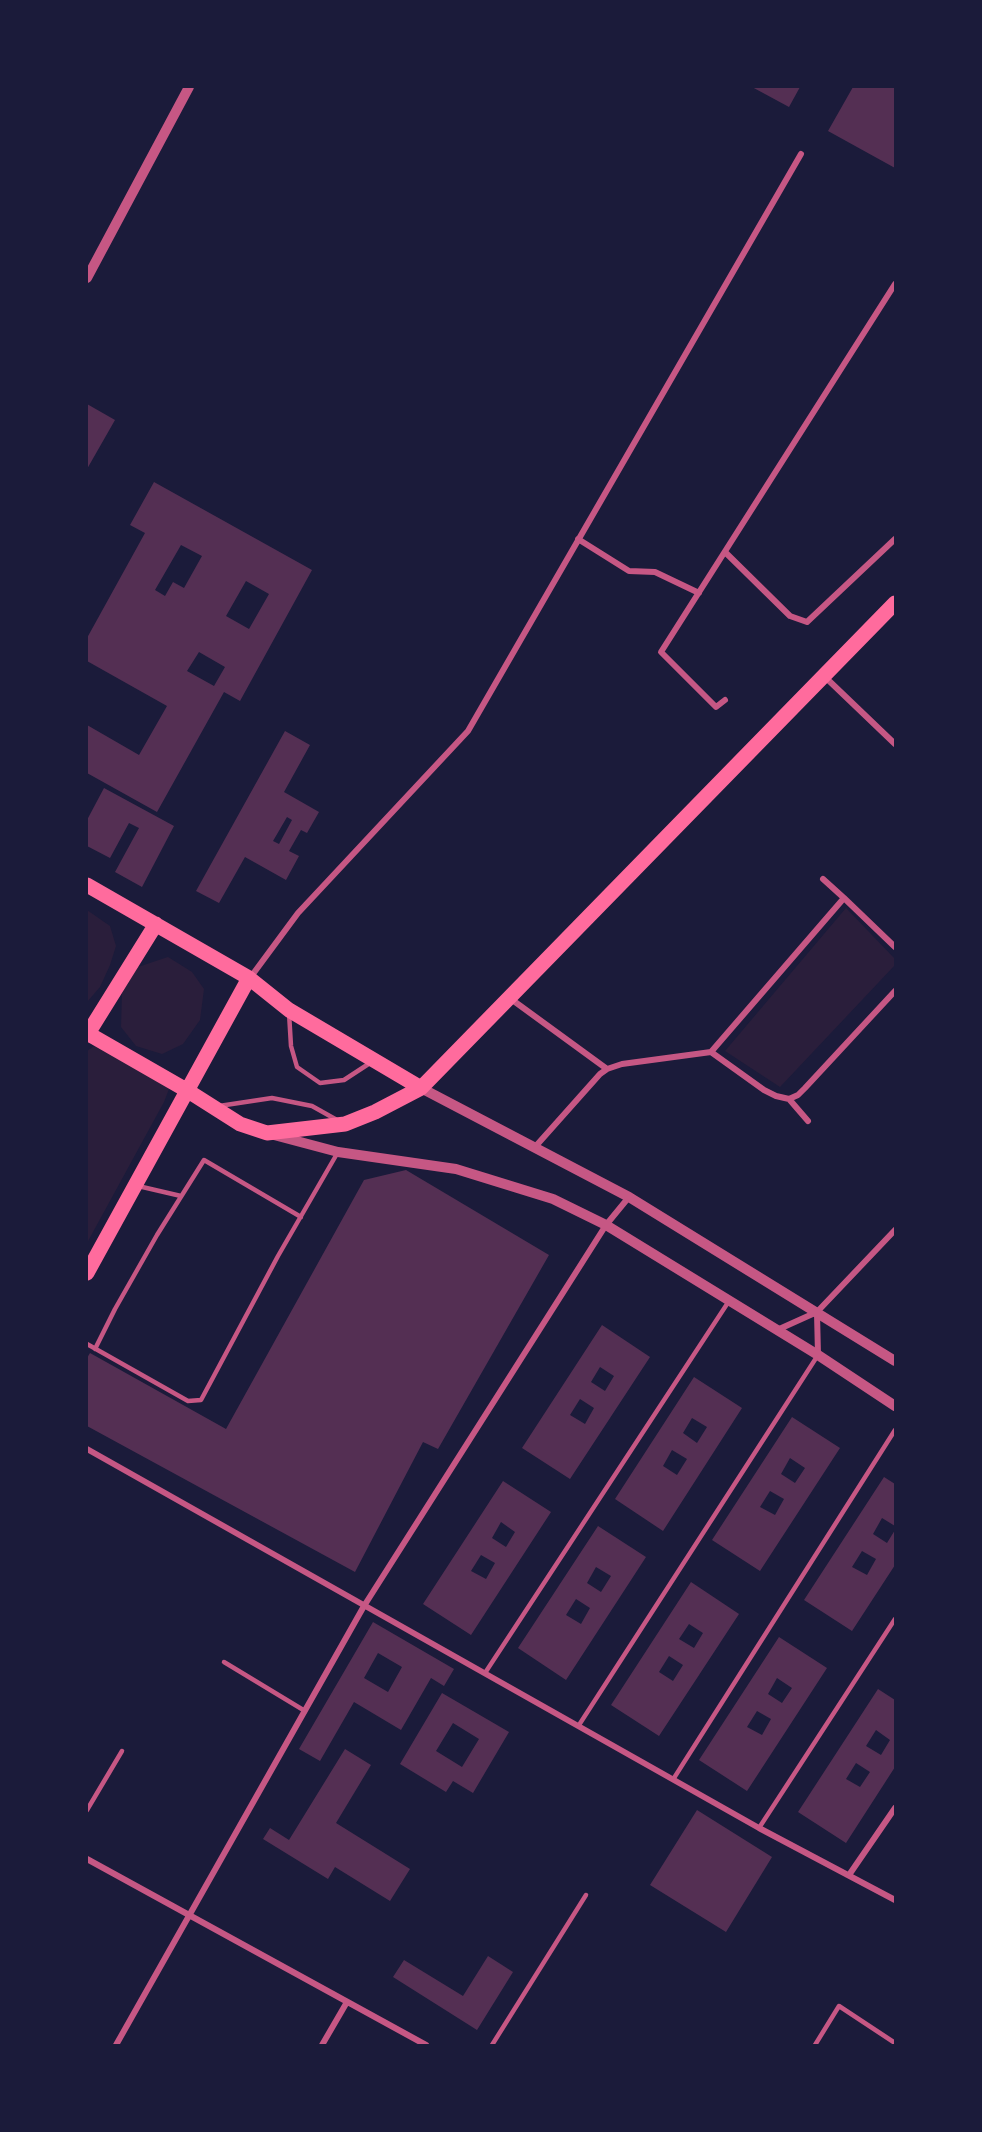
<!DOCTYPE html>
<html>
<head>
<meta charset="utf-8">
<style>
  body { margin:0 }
  #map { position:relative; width:982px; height:2132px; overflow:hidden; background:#1b1b3a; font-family:"Noto Sans",sans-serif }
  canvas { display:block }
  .frame { position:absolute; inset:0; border:88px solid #1b1b3a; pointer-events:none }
</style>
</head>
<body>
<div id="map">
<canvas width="982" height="2132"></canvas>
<div class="frame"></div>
</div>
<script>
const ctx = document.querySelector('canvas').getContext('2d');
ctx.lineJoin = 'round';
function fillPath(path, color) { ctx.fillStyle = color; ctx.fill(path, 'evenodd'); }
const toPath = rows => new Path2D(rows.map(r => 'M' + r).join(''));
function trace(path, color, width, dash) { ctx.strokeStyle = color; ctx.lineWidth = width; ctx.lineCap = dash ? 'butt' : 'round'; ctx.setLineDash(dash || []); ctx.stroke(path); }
const green = toPath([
  [846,908,895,959,895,965,780,1087,725,1051],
  [87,910,110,926,116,946,110,965,100,987,87,1002],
  [168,957,192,972,204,989,200,1020,183,1044,162,1054,136,1046,121,1027,122,993,138,967],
  [96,1045,162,1079,169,1089,164,1102,87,1243,87,1051]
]);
const building = toPath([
  [752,87,800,87,789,107],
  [853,87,895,87,895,168,828,131],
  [87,404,115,420,87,469],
  [154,482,312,570,240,701,224,692,157,812,87,773,87,725,139,755,167,706,87,661,87,638,145,533,130,525],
  [181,545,202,556,184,588,173,582,165,596,155,590],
  [246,581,269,594,249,629,226,616],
  [199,652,225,667,214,686,187,671],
  [285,731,310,745,284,792,319,812,307,833,301,830,289,851,299,856,286,880,245,857,219,903,196,891],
  [287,817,292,820,279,844,273,841],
  [104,788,174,826,142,887,115,872,139,828,129,823,110,858,87,846,87,820],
  [406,1170,549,1255,438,1449,423,1442,355,1572,87,1426,87,1358,90,1353,226,1429,364,1180],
  [602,1325,650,1357,570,1479,522,1448],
  [600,1367,614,1376,605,1391,591,1382],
  [580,1399,594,1408,585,1424,570,1415],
  [694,1377,742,1408,663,1531,615,1499],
  [692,1418,707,1427,697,1443,683,1433],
  [672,1450,687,1459,677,1475,663,1466],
  [792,1417,840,1448,760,1571,712,1540],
  [790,1458,805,1468,795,1483,781,1474],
  [770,1491,784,1499,775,1515,760,1507],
  [884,1477,895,1484,895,1526,882,1518,873,1534,887,1543,895,1530,895,1565,852,1631,804,1600],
  [862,1551,876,1559,867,1575,852,1567],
  [503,1481,551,1512,471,1635,423,1604],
  [501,1522,515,1532,506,1547,492,1538],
  [481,1555,495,1563,486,1579,471,1571],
  [598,1526,646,1557,566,1680,518,1648],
  [596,1567,611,1576,601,1592,587,1583],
  [576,1599,590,1608,581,1624,566,1615],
  [691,1582,739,1614,659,1736,611,1705],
  [689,1624,703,1633,694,1648,679,1639],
  [669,1656,683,1665,673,1681,659,1672],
  [373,1622,454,1669,444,1686,431,1678,401,1730,354,1702,320,1761,299,1749],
  [378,1653,402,1667,388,1692,364,1678],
  [779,1637,827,1668,747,1791,699,1760],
  [777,1678,792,1688,782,1703,768,1694],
  [757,1711,771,1719,762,1735,747,1727],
  [878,1689,895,1700,895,1767,846,1843,798,1812],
  [876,1730,890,1740,881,1755,866,1746],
  [856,1763,870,1772,860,1787,846,1779],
  [442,1693,509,1732,473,1793,453,1781,446,1792,400,1764],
  [453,1723,479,1739,462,1767,436,1751],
  [345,1749,371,1765,336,1823,410,1869,390,1901,335,1867,328,1879,263,1839,270,1828,289,1840],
  [697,1810,772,1857,726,1932,650,1885],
  [488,1956,513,1972,477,2030,393,1977,404,1960,463,1996]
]);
const service = toPath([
  [289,1013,291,1046,297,1067,320,1083,344,1080,370,1063],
  [219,1106,272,1098,312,1106,337,1120],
  [138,1186,181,1196],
  [87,1344,188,1401,201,1400,278,1256,338,1152],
  [95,1349,115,1309,157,1235,204,1160,301,1217],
  [224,1662,305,1711],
  [485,1673,729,1301],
  [579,1725,818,1355],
  [674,1778,895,1430],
  [87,1810,122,1751],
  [759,1828,895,1619],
  [492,2045,586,1895],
  [815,2045,839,2006,895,2043]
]);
const minor = toPath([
  [578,539,629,571,655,572,699,593],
  [725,552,790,616,807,622,895,539],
  [824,676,895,744],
  [725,700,716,707,661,652,895,284],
  [844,898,895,947],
  [250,978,298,913,468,731,801,154],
  [511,999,607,1069],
  [711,1052,764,1090,776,1096,789,1099],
  [808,1121,789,1099,798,1095,805,1088,895,991],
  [535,1147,600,1074,607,1069,622,1064,711,1052,844,898,823,879],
  [817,1313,818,1355],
  [777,1330,817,1312,895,1230],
  [87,1449,759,1828,895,1900],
  [87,1859,426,2045],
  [849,1875,895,1808],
  [116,2045,364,1606,606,1225,629,1197],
  [322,2045,347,2002]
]);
const tertiary = toPath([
  [87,278,189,87],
  [421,1088,629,1197,895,1361],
  [274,1135,338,1152,456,1169,553,1199,606,1225,818,1355,895,1406]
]);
const primary = toPath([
  [87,885,249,978,289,1010,421,1088],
  [87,1033,188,1091,240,1124,267,1133,345,1124,375,1112,421,1088,895,603],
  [87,1035,156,924],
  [87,1273,249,978]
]);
fillPath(green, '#2a1e3b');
fillPath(building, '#542f53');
trace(service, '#c65784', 4.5);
trace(minor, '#c65784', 6);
trace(tertiary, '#c65784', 10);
trace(primary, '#ff6b9d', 15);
</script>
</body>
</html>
